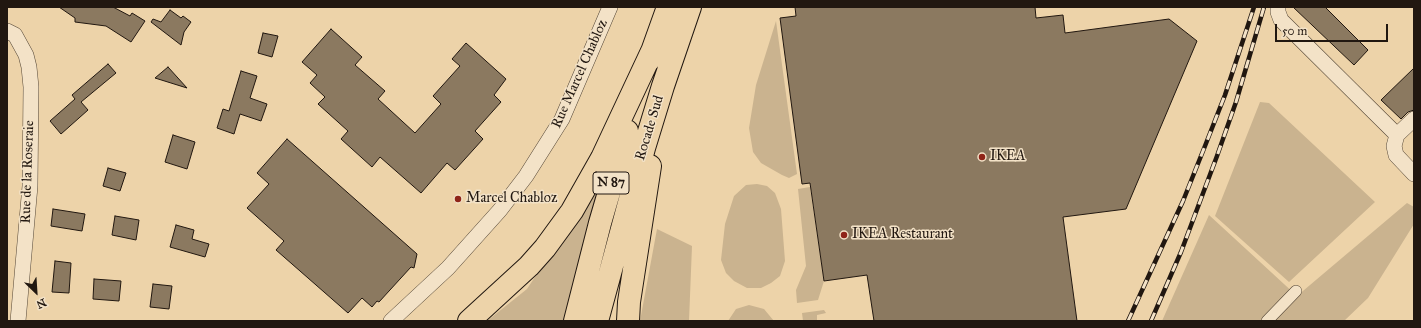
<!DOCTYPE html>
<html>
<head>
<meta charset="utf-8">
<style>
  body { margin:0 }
  #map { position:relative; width:1421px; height:328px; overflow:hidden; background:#edd3a9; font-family:"IM FELL Great Primer",serif }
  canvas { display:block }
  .frame { position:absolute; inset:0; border:8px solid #211710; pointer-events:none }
  .north { position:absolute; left:16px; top:272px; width:40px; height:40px; -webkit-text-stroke:3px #f3e2c7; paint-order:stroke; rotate:155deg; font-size:11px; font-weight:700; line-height:16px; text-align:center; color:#211710 }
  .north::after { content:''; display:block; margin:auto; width:14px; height:18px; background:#211710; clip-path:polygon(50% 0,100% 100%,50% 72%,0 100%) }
  .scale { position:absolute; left:1275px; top:24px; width:113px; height:18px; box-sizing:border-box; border:2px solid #211710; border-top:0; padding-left:5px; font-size:12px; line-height:14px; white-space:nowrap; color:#211710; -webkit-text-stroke:3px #f3e2c7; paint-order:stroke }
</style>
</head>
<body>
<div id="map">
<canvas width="1421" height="328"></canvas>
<div class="frame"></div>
<div class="north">N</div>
<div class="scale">50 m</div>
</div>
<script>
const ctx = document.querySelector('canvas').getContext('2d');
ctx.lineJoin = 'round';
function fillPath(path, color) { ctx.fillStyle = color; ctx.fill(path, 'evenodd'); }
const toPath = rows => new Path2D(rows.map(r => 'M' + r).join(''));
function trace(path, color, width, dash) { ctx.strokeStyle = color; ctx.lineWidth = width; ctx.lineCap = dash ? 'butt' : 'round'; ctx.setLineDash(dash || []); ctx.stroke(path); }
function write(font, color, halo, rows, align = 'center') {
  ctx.font = font + ' "IM FELL Great Primer",serif'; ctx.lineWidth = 3; ctx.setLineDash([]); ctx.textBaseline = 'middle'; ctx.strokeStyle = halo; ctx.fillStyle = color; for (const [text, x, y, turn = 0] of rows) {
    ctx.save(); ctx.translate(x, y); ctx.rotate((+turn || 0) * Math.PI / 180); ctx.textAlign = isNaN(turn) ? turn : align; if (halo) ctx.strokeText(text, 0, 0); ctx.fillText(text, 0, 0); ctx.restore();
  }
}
const green = toPath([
  [776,21,797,174,789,178,782,175,761,163,753,152,749,128,756,85],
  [1260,102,1269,103,1375,202,1289,282,1215,216],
  [757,184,767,186,775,193,781,209,785,261,780,276,771,283,761,288,747,288,734,281,726,273,721,260,725,224,734,196,746,185],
  [810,187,824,281,818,300,797,303,796,290,806,266,798,189],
  [590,194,597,194,564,321,487,321,527,289],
  [1407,203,1414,207,1414,224,1368,298,1344,321,1162,321,1209,215,1297,296],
  [657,229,692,246,689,321,640,321],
  [749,305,764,309,774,321,728,321,736,309],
  [824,310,826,313,817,315,817,321,803,321,802,313]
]);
const building = toPath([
  [59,7,113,7,130,16,132,13,145,21,131,42,106,26,75,22,75,18,59,7],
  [795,7,1035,7,1036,18,1063,15,1065,33,1169,19,1197,41,1126,209,1063,217,1077,321,874,321,867,275,824,281,810,183,802,184,780,18,796,16,795,7],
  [1293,7,1325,7,1368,50,1354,65,1293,7],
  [170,10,181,18,183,16,191,22,184,32,181,45,151,22,153,19,161,22,170,10],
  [331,29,362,57,355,65,385,91,378,99,415,133,441,104,433,96,460,66,452,59,466,43,506,79,494,95,501,102,475,131,483,139,455,170,447,163,421,193,380,157,372,167,341,139,348,131,318,104,325,97,310,83,317,75,302,62,331,29],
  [263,33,278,36,272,57,258,53,263,33],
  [108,64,116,73,81,102,88,110,61,134,50,121,75,99,72,95,108,64],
  [168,67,187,88,155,78,168,67],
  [1414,68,1414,110,1408,112,1401,119,1381,100,1414,68],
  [241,71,257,76,250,98,267,104,261,121,240,114,234,134,217,128,223,109,229,111,241,71],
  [173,135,195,142,187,169,165,162,173,135],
  [287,139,417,254,414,268,411,267,379,302,377,301,372,307,362,298,348,313,276,250,284,241,247,208,269,184,257,173,287,139],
  [108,168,126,173,120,191,103,186,108,168],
  [53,209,85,214,82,231,51,226,53,209],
  [115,216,139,220,136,240,112,235,115,216],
  [176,225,194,230,192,239,209,244,205,257,170,247,176,225],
  [55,261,71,263,69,293,52,292,55,261],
  [94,279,121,281,119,301,93,299,94,279],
  [153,284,172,286,169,309,150,307,153,284]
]);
const pedestrian = toPath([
  [1267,321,1296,291]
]);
const minor = toPath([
  [1278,7,1278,12,1281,20,1397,135],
  [7,31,15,35,26,55,29,67,31,87,30,186,18,321],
  [1414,119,1397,135,1394,146,1396,155,1414,174],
  [391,321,448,268,500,210,526,176,562,119,610,7]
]);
const trunk = toPath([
  [649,60,668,7],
  [469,321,529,266,545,248,572,211,602,158,654,47],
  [575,321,600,223,627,131],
  [597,321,644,148,663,86,690,7],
  [628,321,629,302,650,166]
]);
const rail = toPath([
  [1128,321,1183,201,1205,146,1225,95,1254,7],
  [1151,321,1181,252,1217,156,1236,102,1264,7]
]);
const markers = [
  [982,157,4,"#8f2418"],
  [458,199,4,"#8f2418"],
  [844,235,4,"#8f2418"]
];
const shields = [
  [611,183,36]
];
const shieldNames = [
  ["N 87",611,183]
];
const streetNames = [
  ["Rue Marcel Chabloz",580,74,-66],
  ["Rocade Sud",650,128,-73],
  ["Rue de la Roseraie",28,172,-88]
];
const poiNames = [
  ["IKEA",990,157],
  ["Marcel Chabloz",466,199],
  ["IKEA Restaurant",852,235]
];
fillPath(green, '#cab38f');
fillPath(building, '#8b7960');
trace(building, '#211710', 1);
trace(pedestrian, '#544636', 12);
trace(minor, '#544636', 16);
trace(trunk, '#211710', 24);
trace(pedestrian, '#f3e2c7', 11);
trace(minor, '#f3e2c7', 15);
trace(trunk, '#edd3a9', 22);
trace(rail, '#211710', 4.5);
trace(rail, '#f3e2c7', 3, [9]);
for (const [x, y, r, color] of markers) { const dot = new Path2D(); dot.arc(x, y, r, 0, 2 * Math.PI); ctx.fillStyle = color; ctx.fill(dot); trace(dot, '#f3e2c7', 1.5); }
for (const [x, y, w] of shields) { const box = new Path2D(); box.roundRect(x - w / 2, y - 11, w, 22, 3); ctx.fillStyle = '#f3e2c7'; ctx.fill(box); trace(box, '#211710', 1); }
write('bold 13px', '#211710', null, shieldNames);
write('14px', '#211710', '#f3e2c7', streetNames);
write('14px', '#211710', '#f3e2c7', poiNames, 'left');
</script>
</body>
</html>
